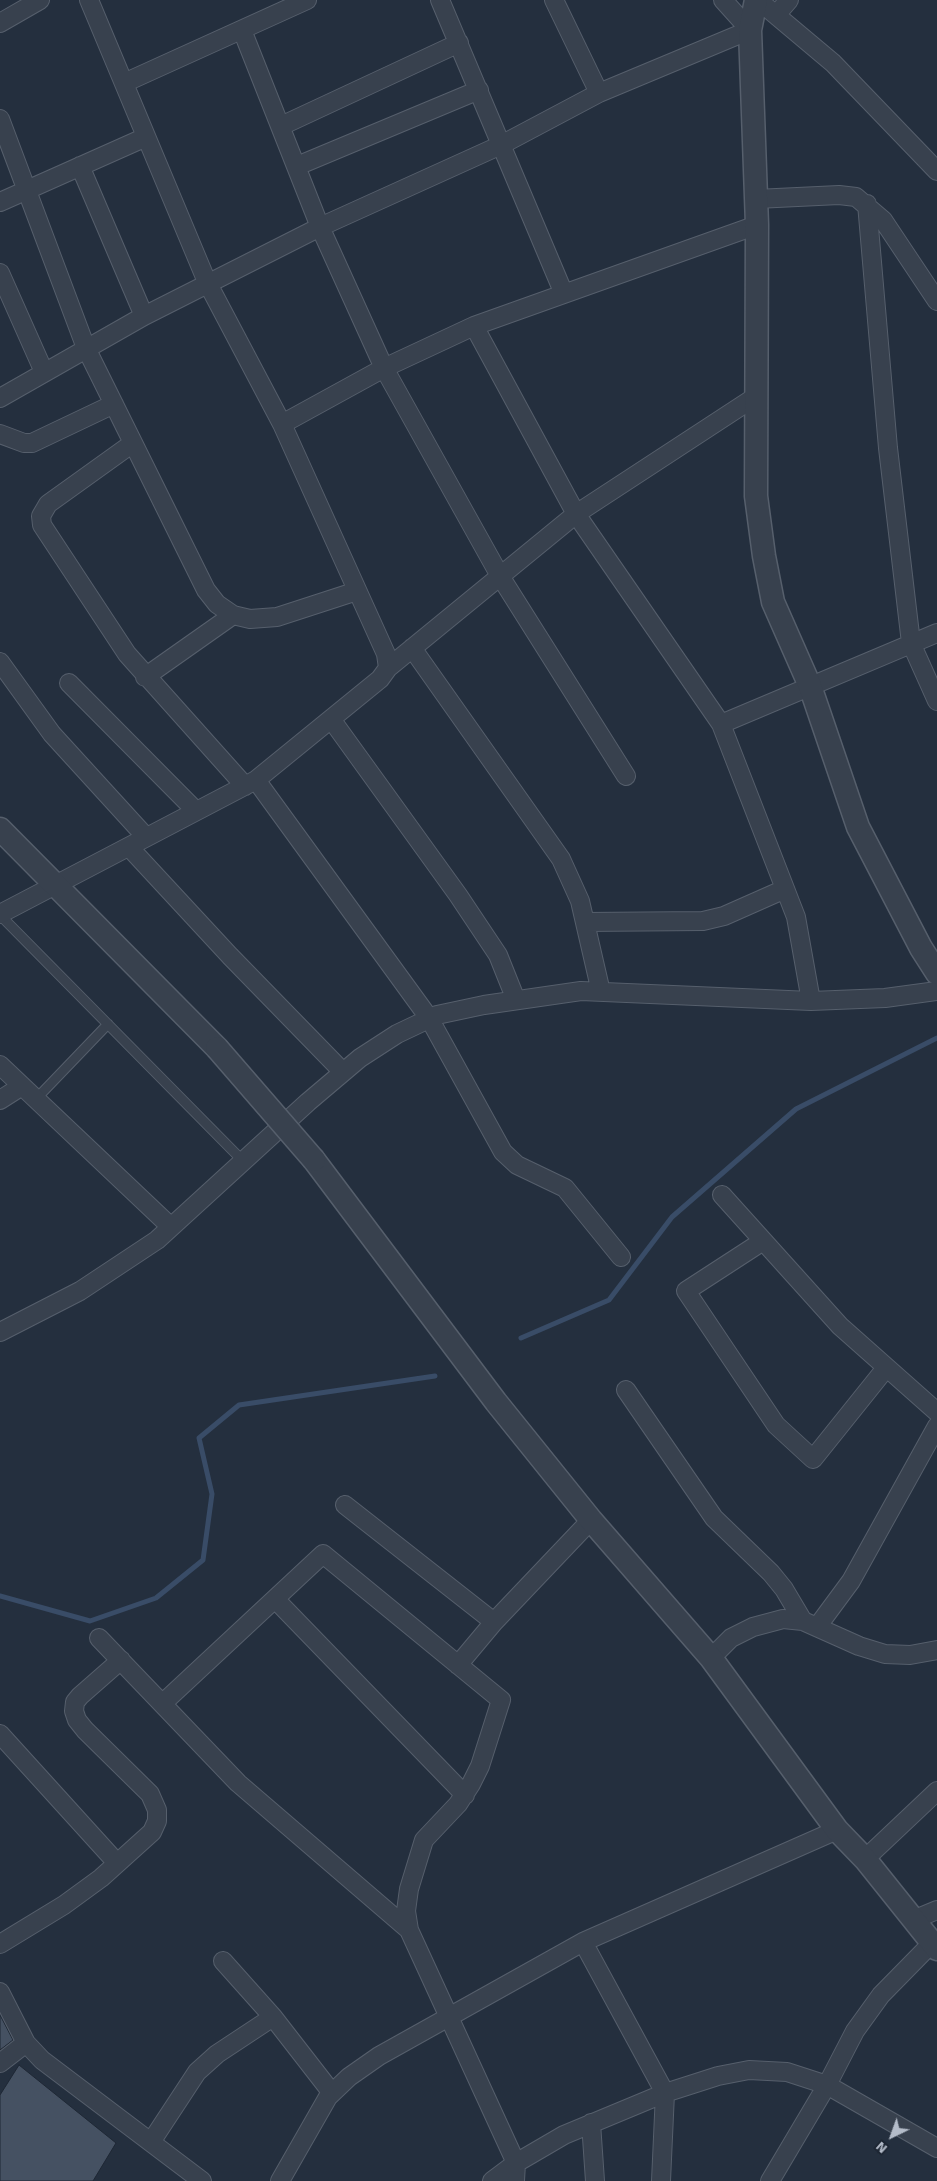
<!DOCTYPE html>
<html>
<head>
<meta charset="utf-8">
<style>
  body { margin:0 }
  #map { position:relative; width:937px; height:2181px; overflow:hidden; background:#242f3e; font-family:Signika,sans-serif }
  canvas { display:block }
  .north { position:absolute; left:867px; top:2111px; width:50px; height:50px; -webkit-text-stroke:4px #1d2633; paint-order:stroke; rotate:222deg; font-size:14px; font-weight:700; line-height:20px; text-align:center; color:#b4bcc9 }
  .north::after { content:''; display:block; margin:auto; width:18px; height:22px; background:#b4bcc9; clip-path:polygon(50% 0,100% 100%,50% 72%,0 100%) }
</style>
</head>
<body>
<div id="map">
<canvas width="937" height="2181"></canvas>
<div class="north">N</div>
</div>
<script>
const ctx = document.querySelector('canvas').getContext('2d');
ctx.lineJoin = 'round';
const toPath = rows => new Path2D(rows.map(r => 'M' + r).join(''));
function trace(path, color, width, dash) { ctx.strokeStyle = color; ctx.lineWidth = width; ctx.lineCap = dash ? 'butt' : 'round'; ctx.setLineDash(dash || []); ctx.stroke(path); }
function fillPath(path, color) { ctx.fillStyle = color; ctx.fill(path, 'evenodd'); }
const stream = toPath([
  [521,1338,609,1300,672,1217,796,1109,937,1038],
  [0,1596,90,1621,156,1598,203,1560,212,1494,199,1438,239,1405,435,1376]
]);
const building = toPath([
  [0,2015,13,2040,0,2050,0,2015],
  [19,2065,116,2143,93,2181,0,2181,0,2095,19,2065]
]);
const service = toPath([
  [0,915,243,1161],
  [36,1099,108,1024]
]);
const minor = toPath([
  [440,0,564,294],
  [554,0,599,93],
  [758,0,833,63,937,171],
  [776,15,789,0],
  [0,23,40,0],
  [242,30,320,227,384,368,500,576,626,776],
  [124,83,307,0],
  [0,119,86,348,206,590,217,604,233,615,250,619,277,617,357,591],
  [281,126,459,43],
  [80,166,144,316],
  [297,166,479,90],
  [756,199,839,195,856,197,883,220,937,301],
  [0,202,146,137],
  [867,204,888,448,911,643,937,701],
  [0,273,44,372],
  [474,326,576,514,721,724,796,917,811,1001],
  [0,398,144,316,320,227,501,145,599,93,750,30,723,0],
  [282,424,384,368,474,326,757,225],
  [0,434,24,443,32,443,114,404],
  [133,443,48,504,41,516,42,525,127,654,245,786],
  [412,648,561,859,580,901,601,992],
  [0,662,52,734,146,837],
  [388,668,576,514,758,395],
  [145,677,233,615],
  [69,683,196,811],
  [331,719,458,895,498,955,516,1000],
  [721,724,937,633],
  [256,780,429,1018,503,1152,517,1165,565,1188,621,1257],
  [129,847,230,956,343,1072],
  [0,914,256,780,380,679,388,668,386,654,282,424,207,282,89,0],
  [585,922,703,921,724,916,785,889],
  [0,1065,171,1227],
  [0,1100,22,1086],
  [722,1195,840,1326,937,1412],
  [763,1241,686,1291,776,1425,813,1459,886,1368],
  [0,1332,80,1291,157,1240,308,1102,360,1058,397,1034,437,1015,484,1005,581,991,811,1001,885,998,937,991],
  [626,1390,714,1518,771,1573,784,1589,803,1621],
  [345,1505,494,1622],
  [275,1599,465,1795],
  [817,1627,851,1581,937,1426],
  [99,1638,238,1783,409,1930],
  [711,1658,731,1638,753,1627,783,1619,803,1621,859,1646,885,1654,910,1655,937,1650],
  [458,1665,494,1622,591,1520],
  [163,1703,323,1554,501,1700,480,1766,471,1784,458,1804,424,1840,409,1889,406,1911,409,1930,516,2163,515,2181],
  [0,1734,117,1863],
  [865,1859,937,1791],
  [913,1920,937,1910],
  [583,1942,665,2093,661,2181],
  [0,1944,64,1905,101,1878,152,1832,157,1821,157,1810,150,1794,85,1730,77,1720,74,1711,75,1702,80,1696,121,1660],
  [223,1961,273,2017,332,2093],
  [0,1992,26,2043,42,2060,202,2181],
  [0,2063,26,2043],
  [591,2123,595,2181],
  [151,2142,197,2072,217,2054,273,2017],
  [280,2181,328,2097,349,2077,379,2056,583,1942,837,1830],
  [492,2181,516,2163,564,2135,665,2093,718,2076,749,2070,787,2072,827,2085,937,2148],
  [770,2181,827,2085,855,2031,881,1995,932,1943]
]);
const tertiary = toPath([
  [756,0,750,30,757,225,756,496,764,556,773,602,810,686,858,827,921,948,937,973],
  [0,829,217,1048],
  [314,1160,496,1402,591,1520,711,1658,837,1830,865,1859,937,1949]
]);
const tertiaryBridge = toPath([
  [217,1048,314,1160]
]);
trace(stream, '#394c67', 5);
fillPath(building, '#455162');
trace(building, '#1f2835', 1);
trace(service, '#565f6c', 11);
trace(minor, '#565f6c', 20);
trace(tertiary, '#565f6c', 25);
trace(service, '#38414e', 9);
trace(minor, '#38414e', 18);
trace(tertiary, '#38414e', 22);
trace(tertiaryBridge, '#565f6c', 25, []);
trace(tertiaryBridge, '#38414e', 22);
</script>
</body>
</html>
